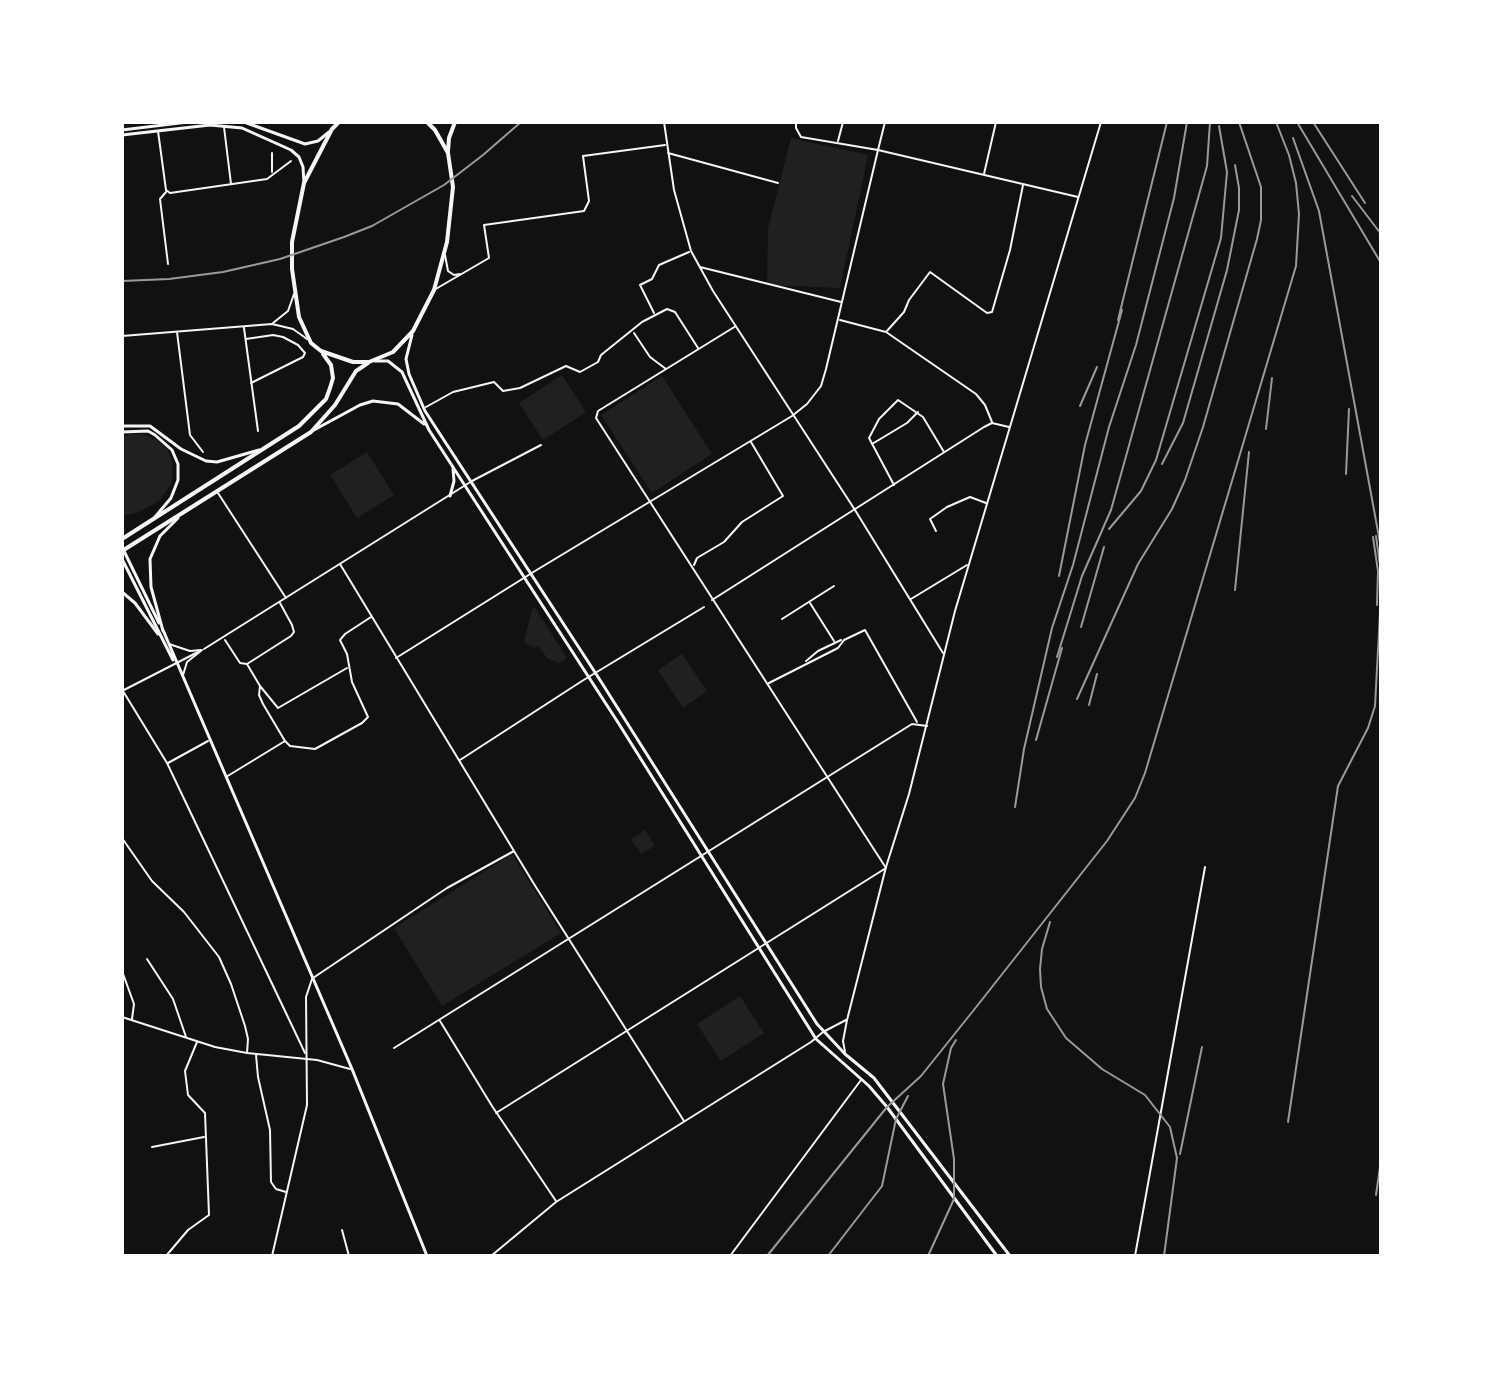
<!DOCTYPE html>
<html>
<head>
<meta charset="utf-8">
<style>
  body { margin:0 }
  #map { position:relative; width:1503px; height:1378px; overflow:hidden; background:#111; font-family:"Source Serif 4",serif }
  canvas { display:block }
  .frame { position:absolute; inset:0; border:124px solid #fff; pointer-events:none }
</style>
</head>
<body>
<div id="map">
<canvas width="1503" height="1378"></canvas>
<div class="frame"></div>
</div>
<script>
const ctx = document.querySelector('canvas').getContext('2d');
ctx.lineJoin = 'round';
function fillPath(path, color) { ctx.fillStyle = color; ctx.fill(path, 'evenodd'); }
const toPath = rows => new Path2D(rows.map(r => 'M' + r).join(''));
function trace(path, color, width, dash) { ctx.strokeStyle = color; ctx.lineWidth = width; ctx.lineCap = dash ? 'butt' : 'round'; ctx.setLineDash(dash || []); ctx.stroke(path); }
const green = toPath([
  [791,138,868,155,840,288,767,285,768,228],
  [562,375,586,412,543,440,519,403],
  [662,376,712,454,652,493,601,415],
  [130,434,143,434,157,440,167,449,172,460,173,473,172,483,159,501,137,513,122,516,122,437],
  [367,452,394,495,357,518,330,475],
  [535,608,567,658,559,663,548,659,538,646,534,648,524,642,532,609],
  [682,654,707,691,683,708,658,670],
  [645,830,655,846,641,854,631,839],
  [512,854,561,933,442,1006,394,928],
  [740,996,764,1033,721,1061,697,1024]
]);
const minor = toPath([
  [664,122,674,190,691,251,713,291,855,510,943,653],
  [796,122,796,128,801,137,878,150,885,122],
  [224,127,231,184],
  [158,131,166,190,170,193,267,179,291,161],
  [838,141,843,122],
  [272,153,272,172],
  [668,153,778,183],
  [984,174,996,122],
  [166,192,160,199,168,264],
  [445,255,448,271,454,275,460,274],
  [700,267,841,302],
  [434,290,489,258,484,225,584,211,589,201,583,156,665,145],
  [654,313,640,285,652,279,659,265,689,252],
  [840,320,886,332,976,394,985,405,992,422],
  [273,323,288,311,294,294],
  [244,328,258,431],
  [177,332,190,435,203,452],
  [886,332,904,312,909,300,930,272,987,313,992,312,1010,250,1023,185],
  [634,333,650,357,666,369],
  [122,336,272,324,293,329,307,339],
  [246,339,273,335,283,337,298,345,305,353,303,357,251,383],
  [426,407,453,392,494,382,503,391,520,388,566,366,580,372,598,362,601,355,642,322,667,309,675,312,698,348],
  [872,444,907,423,918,412],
  [894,485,869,438,879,419,898,400,923,417,944,452],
  [218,493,286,598],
  [936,531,930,519,947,507,970,497,986,503],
  [340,564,534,884,684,1121],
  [694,565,697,558,724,542,742,522,783,496,751,442],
  [911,599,967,565],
  [712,600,984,427,992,423,1009,427],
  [810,603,834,641],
  [782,619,834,586],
  [225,640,240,663,247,664,291,636,294,632,292,625,280,603],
  [204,649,472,481,541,445],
  [806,661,818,651,841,640],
  [247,664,260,686,278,708,347,668],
  [769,683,838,648,844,640,865,630,917,722],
  [260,686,259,695,263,704,285,741,290,746,315,749,362,723,368,717,352,682,347,654,340,640,345,634,371,617],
  [122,691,198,652],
  [123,691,167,763,305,1053],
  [460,760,582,681,704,607],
  [168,763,208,741],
  [226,777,285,741],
  [122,838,152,881,184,912,219,957,231,984,245,1026,248,1039,247,1053],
  [147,959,173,999,186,1037],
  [122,971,134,1004,132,1019],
  [313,978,447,888,514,851],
  [122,1017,215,1047,247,1053,317,1060,350,1069],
  [440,1021,492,1106,556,1201],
  [394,1048,912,724,927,726],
  [256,1055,258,1077,270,1130,271,1182,276,1189,286,1192],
  [496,1113,886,868,596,418,598,411,736,326],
  [152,1147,204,1137],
  [342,1230,349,1256],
  [166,1256,188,1230,209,1215,205,1113,188,1095,185,1071,197,1042],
  [730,1256,861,1080],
  [1135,1256,1205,867]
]);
const tertiary = toPath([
  [169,644,190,651,201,650],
  [396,658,535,571,792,416,807,404,821,386,826,369,878,150,1078,197],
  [183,675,187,662,202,650],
  [845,1052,843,1041,847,1020,886,867,909,794,955,611,1101,122],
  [272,1256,307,1105,306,997,312,979],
  [491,1256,556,1202,811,1042,823,1032,846,1020]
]);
const secondary = toPath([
  [412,335,406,359,409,374,425,411,600,680,817,1024,845,1054,874,1078,1010,1256],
  [375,361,388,361,402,372,429,430,619,724,816,1039,869,1086,887,1107,997,1256],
  [122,426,150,426,181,449,206,461,217,462,259,450],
  [314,430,360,405,373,401,398,404,424,424],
  [122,432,148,431,155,435,172,450,178,464,178,480,171,498,155,517],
  [450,496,454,481,453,469],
  [122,547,159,623],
  [122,559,173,660],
  [163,630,352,1069,427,1256]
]);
const primary = toPath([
  [244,122,305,144,318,141,329,132],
  [122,130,188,122],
  [122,135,210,125,242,128,291,150,299,157,303,167,304,183],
  [122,592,135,603,158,634],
  [163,631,151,587,150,559,160,536,178,518]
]);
const trunk = toPath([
  [339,122,332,129,304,183,292,242,292,269,299,317,311,343,321,351,353,362,369,362,393,352,413,331,434,290,447,242,453,187,448,153,435,130,427,122],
  [448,151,449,138,455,122],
  [122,539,299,426,326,399,330,388,333,378,331,365,323,354],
  [122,551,311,432,335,405,356,371,368,363]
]);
const rail = toPath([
  [1297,122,1381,263],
  [1313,122,1365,203],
  [1293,138,1319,211,1381,548],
  [1352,196,1381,234],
  [122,281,169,279,223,272,280,259,344,237,372,226,444,185,483,155,521,122],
  [1118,320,1167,122],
  [1080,406,1097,367],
  [1266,429,1272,378],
  [1162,464,1183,423,1227,270,1239,210,1239,188,1235,165],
  [1346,474,1349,409],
  [1109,529,1141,491,1156,460,1221,238,1227,172,1219,126],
  [1376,536,1381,572],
  [1373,537,1378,571,1377,605],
  [1059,576,1085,445,1122,310],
  [1235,590,1249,452],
  [1081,627,1104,547],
  [1057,657,1082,576,1111,510,1207,166,1210,122],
  [1077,699,1138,564,1172,509,1185,480,1203,427,1257,239,1261,220,1261,187,1239,122],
  [1089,705,1097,674],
  [1036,740,1062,648],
  [1015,807,1024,749,1052,628,1073,565,1109,427,1136,345,1174,198,1187,122],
  [1050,922,1042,949,1040,969,1041,987,1047,1009,1066,1038,1102,1069,1145,1095,1170,1127,1177,1158,1164,1256],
  [1288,1122,1338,786,1368,728,1375,706,1381,594],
  [1180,1154,1202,1047],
  [1376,1195,1381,1160],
  [767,1256,887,1107,921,1076,977,1006,1107,841,1135,798,1145,773,1296,266,1299,214,1296,183,1289,155,1276,122],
  [828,1256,882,1186,896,1119,908,1096],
  [928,1256,954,1199,954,1159,943,1084,951,1048,956,1040]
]);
fillPath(green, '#202020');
trace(minor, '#f5f5f5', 2);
trace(tertiary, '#f5f5f5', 2);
trace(secondary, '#f5f5f5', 3);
trace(primary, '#f5f5f5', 3);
trace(trunk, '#f5f5f5', 4);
trace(rail, '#9a9a9a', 2);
</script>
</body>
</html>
